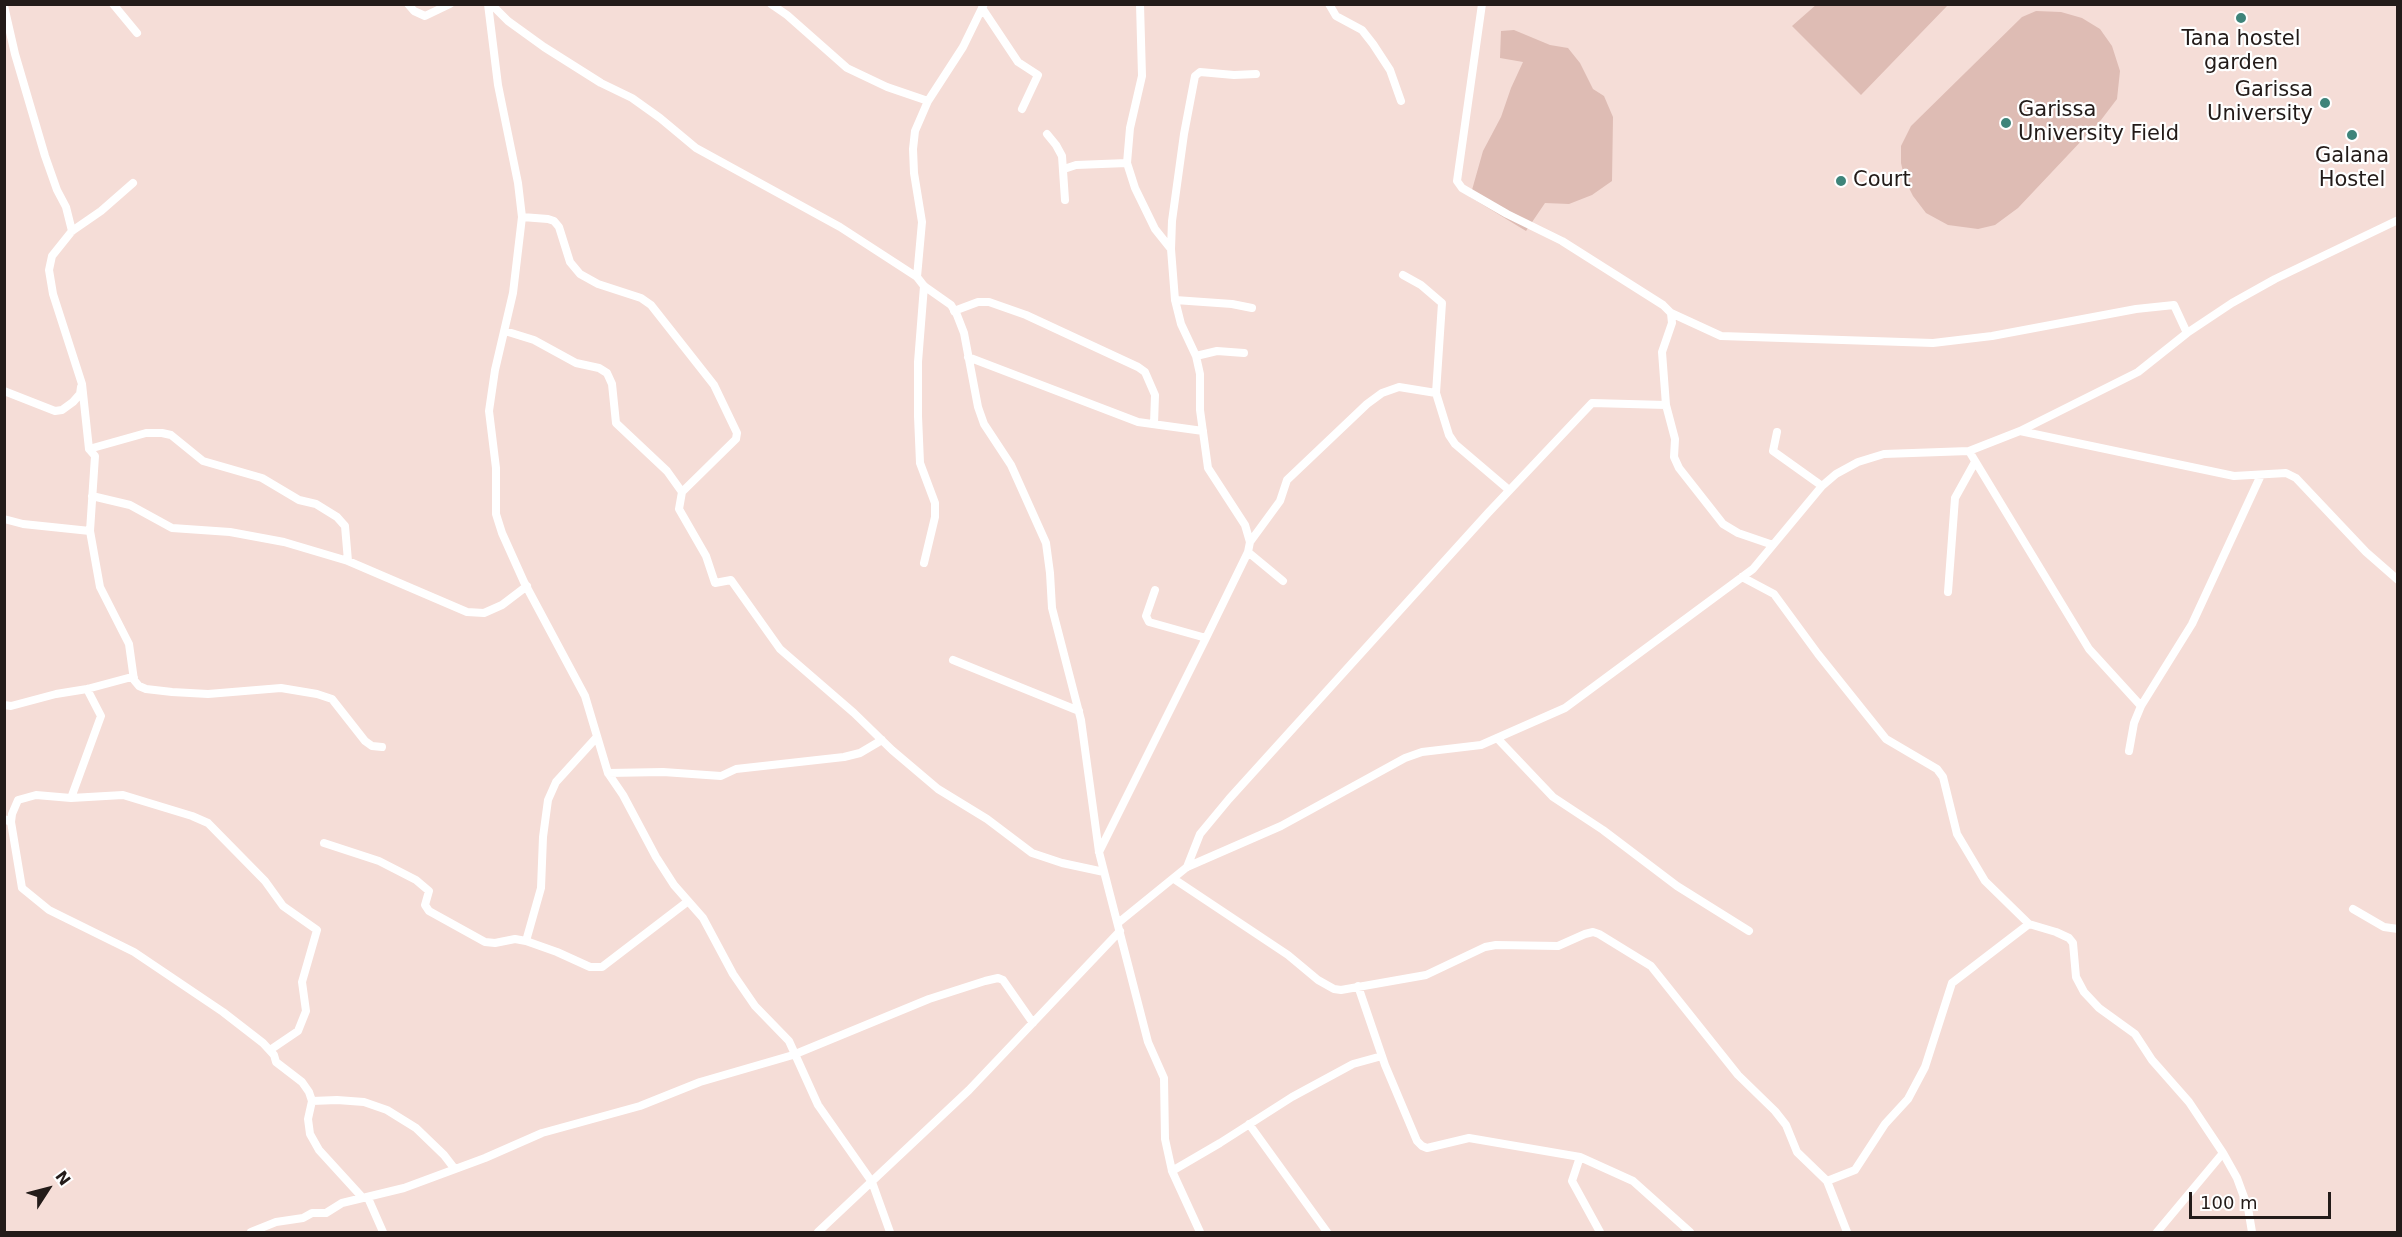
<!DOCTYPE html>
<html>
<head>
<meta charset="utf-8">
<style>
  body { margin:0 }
  #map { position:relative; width:2402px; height:1237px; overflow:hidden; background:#f5ddd7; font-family:"DejaVu Sans",sans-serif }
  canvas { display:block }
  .frame { position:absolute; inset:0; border:6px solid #231b19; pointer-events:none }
  .north { position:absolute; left:18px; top:1159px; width:60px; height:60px; -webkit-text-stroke:4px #fff; paint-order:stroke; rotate:54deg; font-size:16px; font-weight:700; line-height:24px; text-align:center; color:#231b19 }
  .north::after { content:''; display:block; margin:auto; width:21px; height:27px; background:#231b19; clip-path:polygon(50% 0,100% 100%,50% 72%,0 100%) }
  .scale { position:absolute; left:2189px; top:1192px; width:142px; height:27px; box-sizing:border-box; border:3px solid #231b19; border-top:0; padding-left:8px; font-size:18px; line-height:21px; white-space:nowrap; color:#231b19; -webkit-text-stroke:4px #fff; paint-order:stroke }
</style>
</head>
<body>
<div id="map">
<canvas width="2402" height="1237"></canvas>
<div class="frame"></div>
<div class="north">N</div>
<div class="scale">100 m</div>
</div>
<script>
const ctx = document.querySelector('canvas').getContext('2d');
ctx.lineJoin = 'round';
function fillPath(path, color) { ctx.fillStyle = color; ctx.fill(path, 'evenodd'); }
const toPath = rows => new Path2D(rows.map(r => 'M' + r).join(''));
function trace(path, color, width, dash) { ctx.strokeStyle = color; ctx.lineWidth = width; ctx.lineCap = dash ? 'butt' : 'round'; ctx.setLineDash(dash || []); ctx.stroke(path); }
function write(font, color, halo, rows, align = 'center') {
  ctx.font = font + ' "DejaVu Sans",sans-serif'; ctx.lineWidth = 4.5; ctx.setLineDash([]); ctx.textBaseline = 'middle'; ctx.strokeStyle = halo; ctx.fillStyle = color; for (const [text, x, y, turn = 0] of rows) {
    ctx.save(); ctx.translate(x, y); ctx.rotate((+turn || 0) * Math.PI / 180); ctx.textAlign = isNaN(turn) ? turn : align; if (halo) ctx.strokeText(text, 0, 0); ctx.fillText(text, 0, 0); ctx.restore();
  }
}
const green = toPath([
  [1817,4,1948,4,1948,5,1861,95,1792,26],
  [2036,11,2061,12,2082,18,2100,29,2112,46,2120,71,2117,99,2101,120,2018,208,1995,225,1978,229,1948,225,1926,213,1913,196,1905,180,1901,163,1901,146,1911,126,2022,17],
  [1514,30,1550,45,1568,48,1580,63,1593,89,1604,96,1613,117,1612,181,1592,195,1569,204,1545,203,1526,231,1470,197,1483,151,1501,117,1511,88,1523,62,1500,58,1501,31]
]);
const street = toPath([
  [113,4,137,33],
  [408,4,414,11,425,16,450,4],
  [488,4,498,85,518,183,522,217,513,293,495,370,489,411,496,468,496,514,502,533,524,582,585,696,608,773,623,795,656,857,674,885,703,918,733,974,755,1006,789,1041,818,1105,872,1182,890,1232],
  [491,4,508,21,544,47,601,83,632,98,660,118,696,148,840,227,917,277,924,286,951,305,957,315,964,333,978,407,984,424,1011,465,1046,543,1050,573,1052,608,1081,720,1099,852,1148,1042,1164,1078,1165,1139,1172,1171,1200,1232],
  [771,4,787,15,847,68,887,87,928,101],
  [1329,4,1336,16,1362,30,1373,44,1390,70,1401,101],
  [1482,4,1457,181,1462,188,1507,214,1562,241,1663,305,1671,313,1672,323,1662,352,1666,405,1675,439,1674,457,1679,468,1723,524,1738,533,1773,545],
  [4,6,15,54,45,156,57,190,66,207,72,231],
  [982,8,1018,62,1038,75,1022,109],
  [1047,134,1056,145,1062,156,1065,200],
  [1064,169,1076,165,1127,163],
  [133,183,101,211,72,231,52,256,49,270,53,294,82,384,89,449,95,456,90,531,100,587,129,644,134,680,139,686,146,689,172,692,208,694,281,688,317,694,332,699,365,741,372,746,382,747],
  [522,217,548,219,554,221,559,227,570,262,580,274,598,284,641,298,651,305,714,385,737,433,736,439,682,492],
  [1171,249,1172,221,1184,134,1195,76,1200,72,1234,75,1256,74],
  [1403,275,1421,285,1442,303,1436,393,1449,435,1455,444,1509,490],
  [917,277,922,222,914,173,913,149,915,131,928,101,963,47,984,4],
  [1175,300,1232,304,1252,308],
  [954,311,978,302,989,302,1026,315,1138,367,1145,372,1155,395,1154,424],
  [1671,313,1721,336,1933,343,1992,336,2136,309,2174,305,2187,333],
  [505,331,534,340,576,363,599,368,607,373,612,384,616,423,667,471,682,492,679,509,706,556,715,583,731,580,780,649,854,713,892,750,938,789,987,819,1032,853,1062,863,1104,872],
  [1196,356,1217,351,1244,353],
  [968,357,1138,422,1203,431],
  [4,391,55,411,62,410,73,402,80,394,81,387],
  [2020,431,2234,476,2286,473,2296,478,2366,552,2398,580],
  [1777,432,1773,451,1822,486],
  [89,449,146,433,162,433,171,435,203,461,262,478,299,500,316,504,337,517,345,526,348,561],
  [1969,451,2089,649,2141,706],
  [92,496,130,505,172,528,230,532,284,542,348,561,467,612,484,613,502,605,527,586],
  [4,519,23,524,90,531],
  [1250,542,1280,501,1287,480,1367,404,1382,393,1399,387,1436,393],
  [1248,552,1283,581],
  [924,563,935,517,935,503,920,463,918,416,918,362,924,286],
  [1742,577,1774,594,1818,654,1886,739,1937,769,1943,777,1957,834,1985,881,2029,924,2056,932,2069,938,2073,943,2076,977,2084,992,2099,1008,2135,1034,2152,1060,2189,1102,2223,1153,2237,1178,2248,1208,2252,1232],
  [1155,590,1146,616,1149,622,1206,638],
  [1948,592,1955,498,1975,462],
  [953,660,1079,711],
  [4,705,11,706,56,694,87,689,128,678,134,678],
  [1497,738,1553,797,1603,830,1677,886,1749,931],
  [2129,751,2134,723,2141,706,2192,624,2261,475],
  [608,773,663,772,721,776,736,769,844,757,860,753,882,740],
  [71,798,101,716,87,689],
  [4,819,11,822,22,888,49,910,134,952,223,1012,263,1043,274,1055,276,1062,302,1082,309,1092,312,1101,308,1119,310,1134,319,1150,361,1196],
  [11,822,12,814,18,800,36,795,71,798,123,795,192,816,208,823,265,881,283,906,317,930,302,982,306,1011,298,1031,270,1050],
  [324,843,379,861,416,880,429,891,425,905,429,911,485,942,495,943,515,939,526,941,541,888,543,837,548,800,556,782,596,738],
  [1099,852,1206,638,1248,552,1250,542,1245,525,1208,468,1200,410,1200,374,1196,356,1181,324,1175,300,1171,249,1155,229,1135,188,1127,163,1130,128,1142,76,1140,4],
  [1187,867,1200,834,1229,799,1488,513,1592,403,1666,405],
  [1174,879,1288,955,1318,980,1334,989,1341,990,1426,975,1485,947,1496,945,1558,946,1585,934,1593,932,1599,934,1651,966,1738,1075,1775,1111,1786,1125,1797,1152,1827,1181,1847,1232],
  [2353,909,2384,927,2398,929],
  [1118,923,1187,867,1281,826,1405,758,1422,752,1481,745,1565,708,1753,569,1822,486,1836,474,1858,462,1884,454,1969,451,2020,431,2138,372,2187,333,2232,303,2275,279,2398,220],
  [526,941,557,952,590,967,602,967,687,902],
  [1358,986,1385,1065,1417,1141,1422,1146,1427,1148,1469,1138,1580,1157,1633,1181,1690,1232],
  [312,1101,337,1100,364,1102,387,1110,416,1128,444,1155,454,1168],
  [1249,1124,1327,1232],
  [1580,1157,1572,1181,1600,1232],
  [1172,1171,1220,1143,1292,1097,1353,1064,1382,1056],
  [1827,1181,1855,1170,1885,1124,1908,1099,1925,1067,1952,983,2029,924],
  [368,1198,383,1232],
  [251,1232,276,1222,303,1218,312,1213,326,1213,342,1203,404,1188,485,1158,542,1133,640,1106,700,1082,793,1055,929,999,985,981,998,978,1003,980,1033,1023],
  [818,1232,969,1090,1120,931],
  [2157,1232,2223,1153]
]);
const markers = [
  [2241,18,6,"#3e847a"],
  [2325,103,6,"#3e847a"],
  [2006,123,6,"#3e847a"],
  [2352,135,6,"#3e847a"],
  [1841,181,6,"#3e847a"]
];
const poiNames = [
  ["Tana hostel",2241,40],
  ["garden",2241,64],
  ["Garissa",2313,91,"right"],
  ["University",2313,115,"right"],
  ["Garissa",2018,111,"left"],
  ["University Field",2018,135,"left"],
  ["Galana",2352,157],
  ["Hostel",2352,181],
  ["Court",1853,181,"left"]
];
fillPath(green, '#debcb4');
trace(street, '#fff', 8);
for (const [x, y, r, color] of markers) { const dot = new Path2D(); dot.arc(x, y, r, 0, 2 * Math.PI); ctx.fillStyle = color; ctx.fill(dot); trace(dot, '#fff', 2); }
write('21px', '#231b19', '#fff', poiNames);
</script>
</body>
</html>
